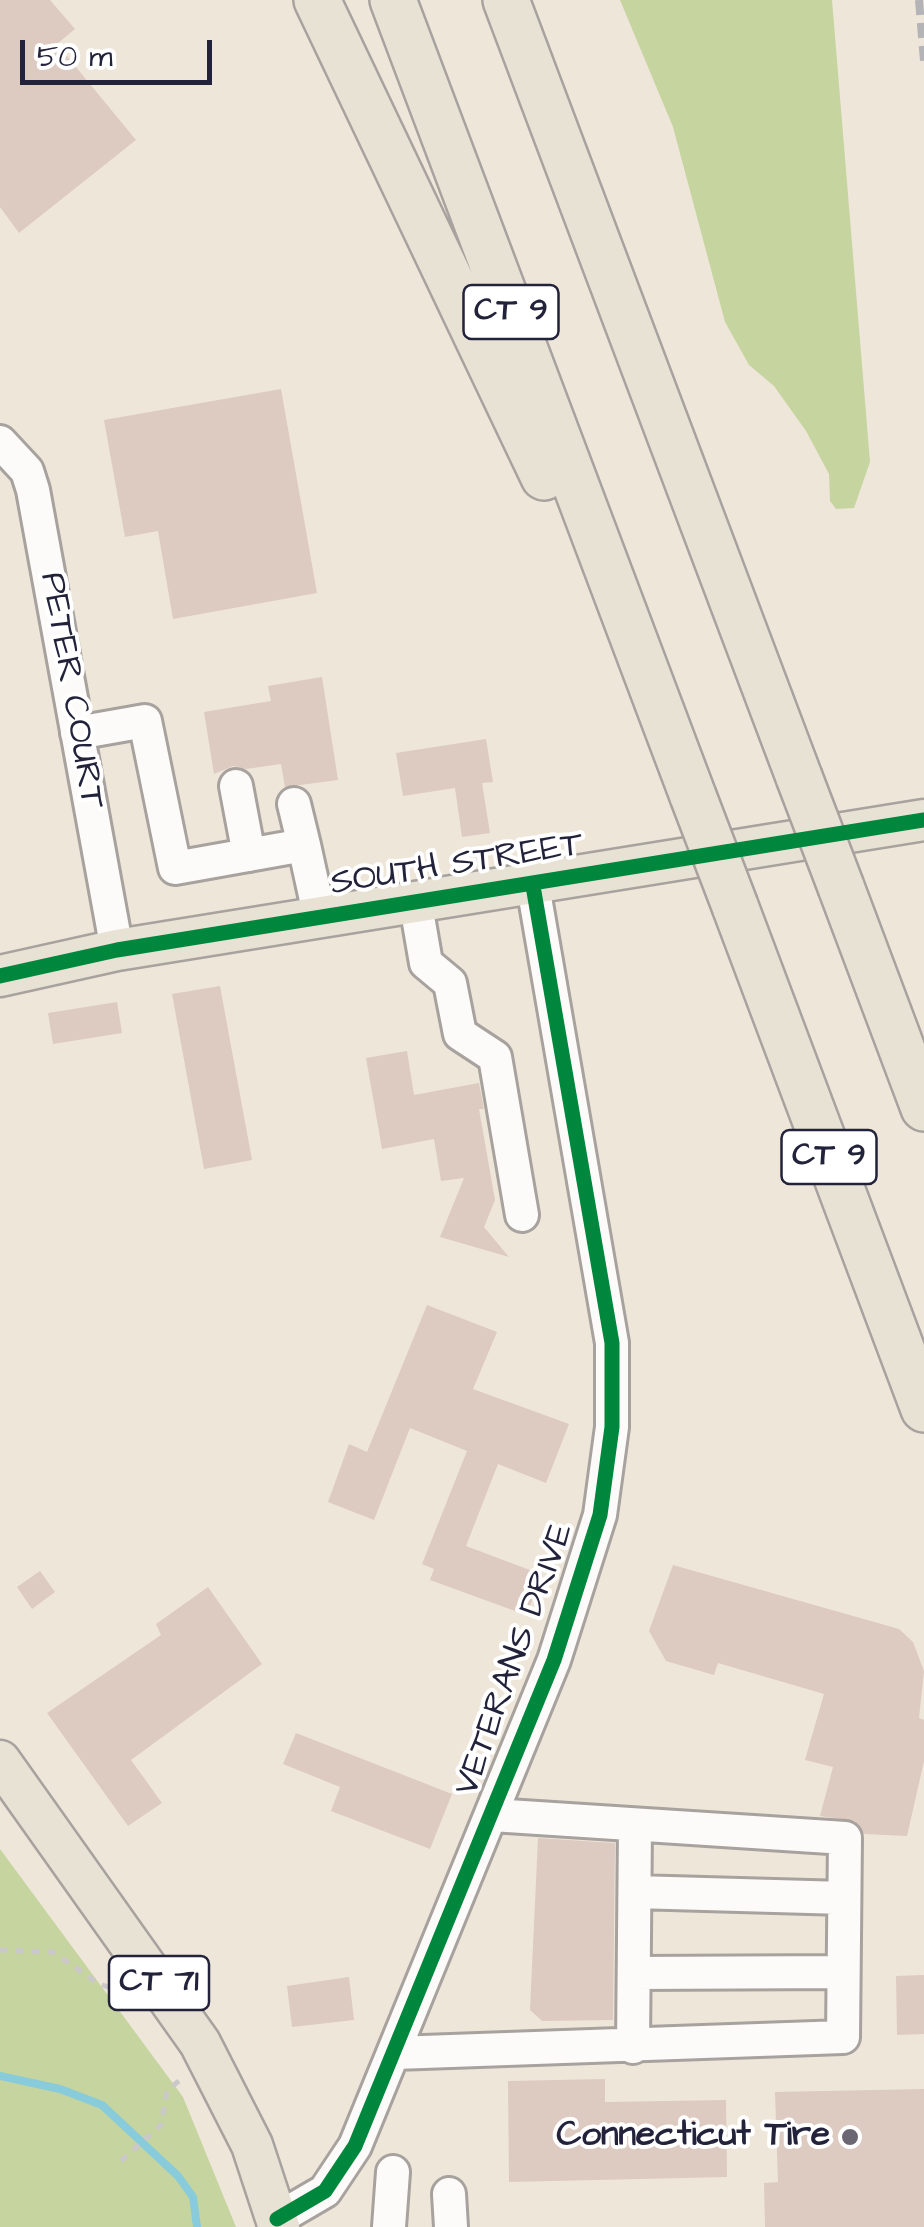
<!DOCTYPE html>
<html>
<head>
<meta charset="utf-8">
<style>
  body { margin:0 }
  #map { position:relative; width:924px; height:2227px; overflow:hidden; background:#efe6da; font-family:"Architects Daughter",sans-serif }
  canvas { display:block }
  .scale { position:absolute; left:20px; top:40px; width:192px; height:45px; box-sizing:border-box; border:5px solid #22223b; border-top:0; padding-left:12px; font-size:30px; line-height:35px; white-space:nowrap; color:#22223b; -webkit-text-stroke:8px #fff; paint-order:stroke }
</style>
</head>
<body>
<div id="map">
<canvas width="924" height="2227"></canvas>
<div class="scale">50 m</div>
</div>
<script>
const ctx = document.querySelector('canvas').getContext('2d');
ctx.lineJoin = 'round';
function fillPath(path, color) { ctx.fillStyle = color; ctx.fill(path, 'evenodd'); }
const toPath = rows => new Path2D(rows.map(r => 'M' + r).join(''));
function trace(path, color, width, dash) { ctx.strokeStyle = color; ctx.lineWidth = width; ctx.lineCap = dash ? 'butt' : 'round'; ctx.setLineDash(dash || []); ctx.stroke(path); }
function write(font, color, halo, rows, align = 'center') {
  ctx.font = font + ' "Architects Daughter",sans-serif'; ctx.lineWidth = 8; ctx.setLineDash([]); ctx.textBaseline = 'middle'; ctx.strokeStyle = halo; ctx.fillStyle = color; for (const [text, x, y, turn = 0] of rows) {
    ctx.save(); ctx.translate(x, y); ctx.rotate((+turn || 0) * Math.PI / 180); ctx.textAlign = isNaN(turn) ? turn : align; if (halo) ctx.strokeText(text, 0, 0); ctx.fillText(text, 0, 0); ctx.restore();
  }
}
const green = toPath([
  [620,0,832,0,870,462,854,508,836,509,830,501,829,474,806,431,774,386,749,365,725,322,673,127],
  [0,1849,183,2097,236,2227,0,2227]
]);
const stream = toPath([
  [0,2076,60,2089,102,2105,178,2176,193,2197,197,2227]
]);
const building = toPath([
  [0,0,50,0,75,29,57,44,136,140,19,233,0,207],
  [281,389,317,593,173,619,158,531,125,537,104,420],
  [322,677,338,780,285,787,281,764,246,769,233,766,214,774,204,712,271,701,268,686],
  [486,739,493,782,482,783,490,833,462,837,455,788,403,796,396,753],
  [220,986,252,1160,204,1169,172,994],
  [117,1002,122,1033,53,1044,48,1013],
  [407,1051,414,1095,479,1083,484,1109,479,1109,495,1200,484,1227,509,1257,440,1237,464,1178,441,1181,434,1139,382,1149,366,1058],
  [427,1305,497,1332,473,1389,569,1424,546,1483,498,1464,466,1546,543,1575,526,1615,430,1580,434,1569,422,1564,467,1451,410,1428,374,1520,328,1502,349,1444,367,1452],
  [673,1565,899,1629,913,1642,924,1671,919,1718,924,1720,924,1761,907,1836,864,1834,855,1821,820,1816,833,1767,805,1760,824,1694,718,1663,714,1675,666,1661,649,1631],
  [40,1571,55,1592,32,1609,17,1587],
  [208,1587,262,1664,131,1760,162,1803,128,1826,47,1713,161,1635,156,1624],
  [296,1733,452,1794,430,1849,331,1811,340,1787,283,1764],
  [538,1838,615,1843,613,2020,542,2021,530,2010],
  [924,1975,924,2034,897,2035,896,1976],
  [349,1977,354,2020,292,2027,287,1986],
  [605,2079,605,2102,726,2100,727,2177,509,2182,508,2081],
  [924,2089,924,2227,765,2227,764,2183,778,2182,775,2092]
]);
const path = toPath([
  [0,1950,53,1952,99,1984,124,1992],
  [121,2161,161,2125,167,2091,181,2079]
]);
const minor = toPath([
  [0,442,27,471,33,490,117,950],
  [77,733,145,721,175,868,304,845,320,918],
  [236,786,249,855],
  [294,804,304,845],
  [416,905,426,963,450,983,460,1034,495,1057,522,1215],
  [635,1892,844,1898],
  [634,1973,842,1972],
  [633,2047,635,1826],
  [395,2053,843,2037,845,1838,492,1815],
  [449,2194,451,2227],
  [277,2219,325,2191,355,2146,554,1660,600,1515,612,1427,612,1343,533,886],
  [389,2227,393,2172]
]);
const major = toPath([
  [0,976,117,950,924,820],
  [0,1761,200,2043,252,2145,279,2227]
]);
const highway = toPath([
  [317,0,544,477],
  [393,0,693,796],
  [506,0,799,777],
  [841,887,924,1108],
  [735,906,924,1409]
]);
const rail = toPath([
  [919,0,924,61]
]);
const highwayBridge = toPath([
  [799,777,841,887],
  [693,796,735,906]
]);
const cycleway = toPath([
  [0,976,117,950,924,820],
  [277,2219,325,2191,355,2146,554,1660,600,1515,612,1427,612,1343,533,886]
]);
const markers = [
  [850,2137,10,"#6a6773"]
];
const shields = [
  [511,312,95],
  [829,1157,95],
  [159,1983,100]
];
const shieldNames = [
  ["CT 9",511,312],
  ["CT 9",829,1157],
  ["CT 71",159,1983]
];
const streetNames = [
  ["PETER COURT",70,691,80],
  ["SOUTH STREET",457,866,-9],
  ["VETERANS DRIVE",516,1660,-70]
];
const poiNames = [
  ["Connecticut Tire",830,2137]
];
fillPath(green, '#c6d49f');
trace(stream, '#88cbda', 8);
fillPath(building, '#ddcac0');
trace(minor, '#a7a29e', 38);
trace(major, '#a7a29e', 45);
trace(highway, '#a7a29e', 50);
trace(path, '#cac8c8', 5, [8, 8]);
trace(minor, '#fdfbf9', 32);
trace(major, '#e8e2d5', 40);
trace(highway, '#e8e2d5', 45);
trace(rail, '#b4b3b5', 8, [15, 8]);
trace(highwayBridge, '#a7a29e', 50, []);
trace(highwayBridge, '#e8e2d5', 45);
trace(cycleway, '#00873e', 15);
for (const [x, y, r, color] of markers) { const dot = new Path2D(); dot.arc(x, y, r, 0, 2 * Math.PI); ctx.fillStyle = color; ctx.fill(dot); trace(dot, '#fff', 4); }
for (const [x, y, w] of shields) { const box = new Path2D(); box.roundRect(x - w / 2, y - 27, w, 54, 8); ctx.fillStyle = '#fff'; ctx.fill(box); trace(box, '#22223b', 2.5); }
write('bold 32px', '#22223b', null, shieldNames);
write('35px', '#22223b', '#fff', streetNames);
write('bold 35px', '#22223b', '#fff', poiNames, 'right');
</script>
</body>
</html>
